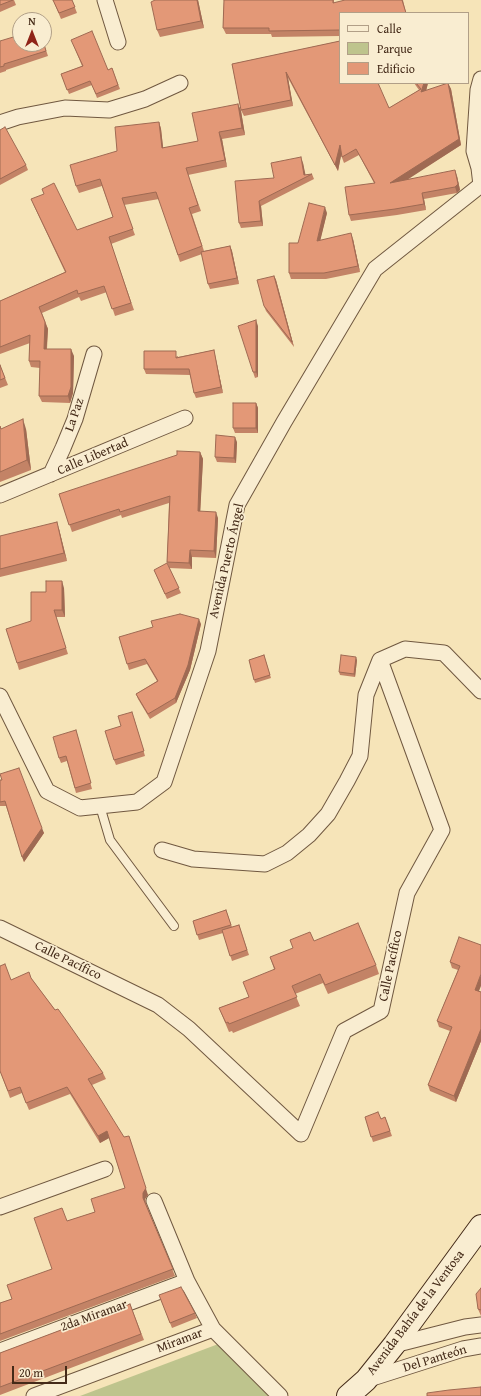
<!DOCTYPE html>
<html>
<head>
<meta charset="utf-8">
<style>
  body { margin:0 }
  #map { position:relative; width:481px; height:1396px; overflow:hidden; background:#f6e4b8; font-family:"Gentium Book Plus",serif }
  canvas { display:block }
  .legend { position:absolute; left:339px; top:12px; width:130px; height:72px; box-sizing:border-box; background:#f9edd1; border:1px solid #b19f87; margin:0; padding:5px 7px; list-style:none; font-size:12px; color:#442a18 }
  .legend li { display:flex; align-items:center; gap:8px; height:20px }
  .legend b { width:20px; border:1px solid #b19f87 }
  .north { position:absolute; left:12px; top:12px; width:40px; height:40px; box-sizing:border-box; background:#f9edd1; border:1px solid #b19f87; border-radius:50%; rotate:0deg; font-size:11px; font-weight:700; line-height:16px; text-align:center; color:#442a18 }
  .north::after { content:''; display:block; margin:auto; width:14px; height:18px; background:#8f2418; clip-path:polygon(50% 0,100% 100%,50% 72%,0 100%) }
  .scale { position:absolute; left:12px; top:1366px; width:55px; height:18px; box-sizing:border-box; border:2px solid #442a18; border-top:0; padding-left:5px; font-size:12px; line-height:14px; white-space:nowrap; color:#442a18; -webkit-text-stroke:3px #f9edd1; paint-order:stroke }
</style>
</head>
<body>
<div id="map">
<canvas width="481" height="1396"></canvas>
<ul class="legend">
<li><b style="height:5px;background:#f9edd1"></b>Calle</li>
<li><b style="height:11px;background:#bec48d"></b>Parque</li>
<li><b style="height:11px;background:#e39877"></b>Edificio</li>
</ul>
<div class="north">N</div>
<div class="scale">20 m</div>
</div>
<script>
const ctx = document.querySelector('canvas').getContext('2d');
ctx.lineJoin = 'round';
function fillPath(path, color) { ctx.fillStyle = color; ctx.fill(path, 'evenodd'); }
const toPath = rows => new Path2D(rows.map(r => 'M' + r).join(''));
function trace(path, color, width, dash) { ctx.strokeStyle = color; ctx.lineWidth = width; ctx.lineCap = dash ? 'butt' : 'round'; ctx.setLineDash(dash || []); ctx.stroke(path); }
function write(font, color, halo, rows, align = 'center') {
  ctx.font = font + ' "Gentium Book Plus",serif'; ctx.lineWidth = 3.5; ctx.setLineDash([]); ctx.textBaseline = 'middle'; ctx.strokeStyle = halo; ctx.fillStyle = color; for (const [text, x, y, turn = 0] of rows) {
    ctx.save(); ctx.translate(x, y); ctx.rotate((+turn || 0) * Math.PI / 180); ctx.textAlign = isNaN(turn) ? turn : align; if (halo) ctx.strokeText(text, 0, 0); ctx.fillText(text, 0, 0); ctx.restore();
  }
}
const green = toPath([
  [221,1343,269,1396,80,1396]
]);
const service = toPath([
  [100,806,110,840,174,926]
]);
const minor = toPath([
  [105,0,118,42],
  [0,123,18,117,65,108,109,110,145,99,180,83],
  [481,185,479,168,474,151,478,90,481,79],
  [51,474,63,448,75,419,94,354],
  [0,495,185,418],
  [0,696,47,791,80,808,137,802,164,782,208,651,237,505,284,422,375,269,481,185],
  [162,850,193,859,265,864,287,853,309,835,328,814,347,781,360,756,366,695,380,660],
  [0,928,158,1005,189,1029,301,1134,344,1031,381,1011,407,893,442,830,380,660,405,649,444,653,481,691],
  [154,1201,187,1281,213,1329,280,1396],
  [0,1207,105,1169],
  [394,1345,465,1327,481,1325],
  [0,1351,187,1281],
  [366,1380,463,1349,481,1346],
  [34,1396,213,1329]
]);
const secondary = toPath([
  [348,1396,366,1380,394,1345,481,1226]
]);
const wall = toPath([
  [0,0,14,0,16,5,0,12],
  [53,0,72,0,77,13,61,19],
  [155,0,198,0,204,28,160,37,157,30],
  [224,0,334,0,334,3,403,0,406,13,340,13,340,36,272,37,271,34,226,34,223,28],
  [0,41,44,44,48,56,6,70,6,71,0,73],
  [340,41,389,108,419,90,414,83,428,83,426,91,448,83,451,89,461,145,407,179,457,176,460,190,457,193,424,199,426,210,397,215,351,221,349,215,374,183,359,155,344,163,341,155,338,171,288,78,293,106,244,116,241,110,232,64],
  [73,44,108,70,112,68,120,89,97,98,92,85,69,94,61,74,82,66],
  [238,104,241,111,245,135,222,139,227,167,188,175,201,211,192,214,204,251,230,246,232,251,239,284,210,289,208,284,202,254,180,262,159,199,124,205,135,235,111,244,134,310,115,316,107,292,81,301,79,297,42,313,48,329,47,349,74,356,73,393,70,403,42,402,39,396,40,368,31,367,29,361,30,343,0,354,0,301,65,272,34,206,31,199,77,230,113,217,102,186,79,193,76,186,117,151,159,122,161,129,163,148,198,141],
  [0,130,26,165,28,170,0,185],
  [303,163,305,175,312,174,314,179,261,206,263,226,241,228,239,223,274,178],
  [327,213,320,240,353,239,360,272,326,279,291,279,289,273,298,243],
  [274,276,276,280,294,347,266,311,264,306],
  [258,326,258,377,255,378,253,372],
  [214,350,215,355,223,393,196,398,194,393,190,375,146,374,144,369,178,356,178,357],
  [0,365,8,385,0,388],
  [256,403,258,408,258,433,235,433,233,428],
  [0,426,1,429,26,429,31,470,0,482],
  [237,442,236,463,217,462,215,457],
  [200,452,203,459,200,511,218,518,216,558,192,557,192,569,169,568,181,593,167,599,154,570,169,567,167,562,169,503,122,518,121,515,72,532,59,494],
  [59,529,67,561,0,577,0,536],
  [64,588,65,617,56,617,68,654,19,670,17,663,31,621,46,592],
  [201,624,190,670,176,703,150,719,138,699,136,694,157,681,147,664,129,670,119,637],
  [264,655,271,678,255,683,249,660],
  [357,660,355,677,340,675,339,672],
  [134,718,145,756,116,765,114,760,121,726],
  [76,730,92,789,76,793,67,761,61,763,59,758],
  [0,780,44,833,24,862,6,806,0,806],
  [226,910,232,927,239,925,249,955,232,961,223,933,199,940,193,921],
  [314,941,376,965,379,974,328,994,323,983,295,994,300,1006,233,1033,232,1031,229,1032,219,1008,248,997,274,969,270,957],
  [481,945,479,991,481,992,481,1041,456,1102,430,1091,428,1085,450,1031,439,1027,437,1021,458,970,452,968,450,962],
  [31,978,103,1073,106,1079,92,1085,148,1195,145,1199,146,1203,175,1276,0,1341,0,1303,12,1299,52,1269,67,1221,95,1212,125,1188,109,1138,100,1143,70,1094,29,1110,22,1093,10,1098,0,1071,11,980],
  [365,1117,381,1119,385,1117,392,1136,373,1142],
  [481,1288,481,1316,478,1309],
  [159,1295,195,1313,197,1318,172,1328],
  [130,1304,144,1340,0,1395,0,1353]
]);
const shadedWall = toPath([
  [197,0,198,0,204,28,201,21],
  [286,72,288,78,293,106,291,100],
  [424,83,428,83,424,99,421,92],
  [448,83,451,89,461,145,393,189,390,183],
  [238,104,241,111,245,135,242,128],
  [159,122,161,129,164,155,162,148],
  [219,132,222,139,227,167,225,160],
  [340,145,342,151,338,171,335,165],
  [301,157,303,163,306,177,304,175],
  [455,170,457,176,460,190,457,193,455,187],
  [422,193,424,199,426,210,424,204],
  [259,201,261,206,263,226,261,221],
  [325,207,327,213,319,246,317,241],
  [351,233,353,239,360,272,358,266],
  [230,246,232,251,239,284,237,278],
  [274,276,276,280,294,347,292,342],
  [256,320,258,326,258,377,256,372],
  [45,322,48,329,46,356,44,349],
  [71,349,74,356,73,393,70,403,68,396],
  [214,350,215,355,223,393,221,387],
  [256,403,258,408,258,433,256,428],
  [23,419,26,429,31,470,27,460],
  [235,437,237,442,236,463,234,458],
  [200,452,203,459,200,517,198,511],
  [216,512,218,518,216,558,214,551],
  [57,522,59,529,67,561,64,553],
  [190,550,192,557,192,569,189,563],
  [62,581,64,588,65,617,62,610],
  [199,619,201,624,190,670,176,703,175,698],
  [356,657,357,660,355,677,354,674],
  [42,828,44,833,24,862,22,857],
  [481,974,481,986,477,996,475,990],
  [481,1029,481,1041,456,1102,454,1096],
  [107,1131,109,1138,100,1143,98,1136],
  [129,1136,148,1195,145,1199,146,1204,143,1198,143,1193]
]);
const building = toPath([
  [0,0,13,0,0,5,0,0],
  [53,0,72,0,75,7,59,13,53,0],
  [155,0,197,0,201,21,157,30,151,2,155,0],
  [224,0,333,0,333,3,345,0,402,0,406,13,340,13,340,30,269,31,269,28,223,28,224,0],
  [92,31,108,70,112,68,118,85,96,94,90,81,67,90,61,74,83,66,71,40,92,31],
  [20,35,20,44,44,44,46,51,4,64,4,66,0,67,0,41,20,35],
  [340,41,340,83,378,83,389,108,421,89,416,83,424,83,421,92,448,83,459,139,390,183,455,170,458,184,455,187,422,193,424,204,395,209,349,215,345,187,375,183,356,149,342,157,340,145,335,165,286,72,291,100,241,110,232,64,340,41],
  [238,104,242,128,219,132,225,160,186,168,198,205,189,208,202,246,178,255,156,192,122,198,133,229,109,237,131,303,112,309,104,286,78,294,77,290,39,307,45,322,44,349,71,349,71,387,68,396,39,396,40,361,29,361,30,335,0,347,0,301,66,272,31,199,44,194,42,189,54,183,77,230,113,217,100,179,76,186,70,165,117,151,115,127,159,122,162,148,198,141,192,113,238,104],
  [5,127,26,165,0,179,0,130,5,127],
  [301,157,304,175,312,174,259,201,261,221,239,223,235,181,274,178,271,163,301,157],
  [309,203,325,207,317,241,351,233,358,266,324,273,289,273,289,243,298,243,309,203],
  [230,246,237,278,208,284,201,252,230,246],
  [274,276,292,342,264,306,257,280,274,276],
  [256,320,256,372,253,372,238,326,256,320],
  [214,350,221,387,194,393,189,369,144,369,144,351,176,351,176,358,214,350],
  [0,365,5,378,0,380,0,365],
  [233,403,256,403,256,428,233,428,233,403],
  [23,419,27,460,0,472,0,426,1,429,23,419],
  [216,435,235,437,234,458,215,457,216,435],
  [177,451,200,452,198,511,216,512,214,551,190,550,189,563,167,562,170,496,120,512,119,509,69,525,59,494,177,455,177,451],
  [57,522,64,553,0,569,0,536,57,522],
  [167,563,179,588,165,594,154,570,167,563],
  [46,581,62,581,62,610,54,610,66,648,17,663,6,629,31,621,31,592,46,592,46,581],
  [180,614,199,619,188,665,175,698,148,714,136,694,158,681,145,659,127,664,119,637,153,627,151,621,180,614],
  [264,655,270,675,254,680,249,660,264,655],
  [341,655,356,657,354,674,339,672,341,655],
  [132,712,144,751,114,760,105,731,121,726,118,716,132,712],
  [76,730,91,783,75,788,66,756,59,758,53,737,76,730],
  [19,768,42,828,22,857,5,801,0,802,0,780,2,780,0,774,19,768],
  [226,910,231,925,197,935,193,921,226,910],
  [358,923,376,965,325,985,320,974,292,986,297,997,229,1024,228,1022,226,1023,219,1008,249,997,243,982,275,969,270,957,293,948,290,940,310,932,314,941,358,923],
  [239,925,247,950,230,956,222,930,239,925],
  [459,937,481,945,481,974,475,990,481,992,481,1029,454,1096,428,1085,452,1027,437,1021,460,966,450,962,459,937],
  [5,964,11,980,29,972,31,978,55,1010,58,1009,68,1023,103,1073,88,1079,124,1137,129,1136,146,1188,143,1193,143,1198,173,1269,0,1334,0,1303,12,1299,7,1285,52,1269,34,1218,62,1208,67,1221,95,1212,91,1199,125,1188,107,1131,98,1136,67,1087,26,1103,20,1087,8,1091,0,1071,0,966,5,964],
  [378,1112,381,1119,385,1117,390,1131,371,1137,365,1117,378,1112],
  [181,1287,195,1313,170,1323,159,1295,181,1287],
  [481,1288,481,1310,478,1309,476,1294,481,1288],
  [130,1304,141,1334,0,1387,0,1353,130,1304],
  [481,1387,481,1396,427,1396,427,1393,449,1390,481,1387]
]);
const streetNames = [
  ["La Paz",75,415,-71],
  ["Calle Libertad",93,457,-23],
  ["Avenida Puerto Ángel",227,561,-77],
  ["Calle Pacífico",68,961,26],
  ["Calle Pacífico",391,966,-78],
  ["Avenida Bahía de la Ventosa",416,1313,-53],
  ["2da Miramar",94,1316,-20],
  ["Miramar",180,1341,-21],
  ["Del Panteón",435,1359,-17]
];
fillPath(green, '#bec48d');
trace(service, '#705840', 10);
trace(minor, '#705840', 17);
trace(secondary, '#442a18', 24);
trace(service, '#f9edd1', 8);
trace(minor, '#f9edd1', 15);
trace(secondary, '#f9edd1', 22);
fillPath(wall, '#c38366');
fillPath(shadedWall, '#9f6a53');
fillPath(building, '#e39877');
trace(building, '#9f6a53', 1);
write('13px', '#442a18', '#f9edd1', streetNames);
</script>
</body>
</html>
